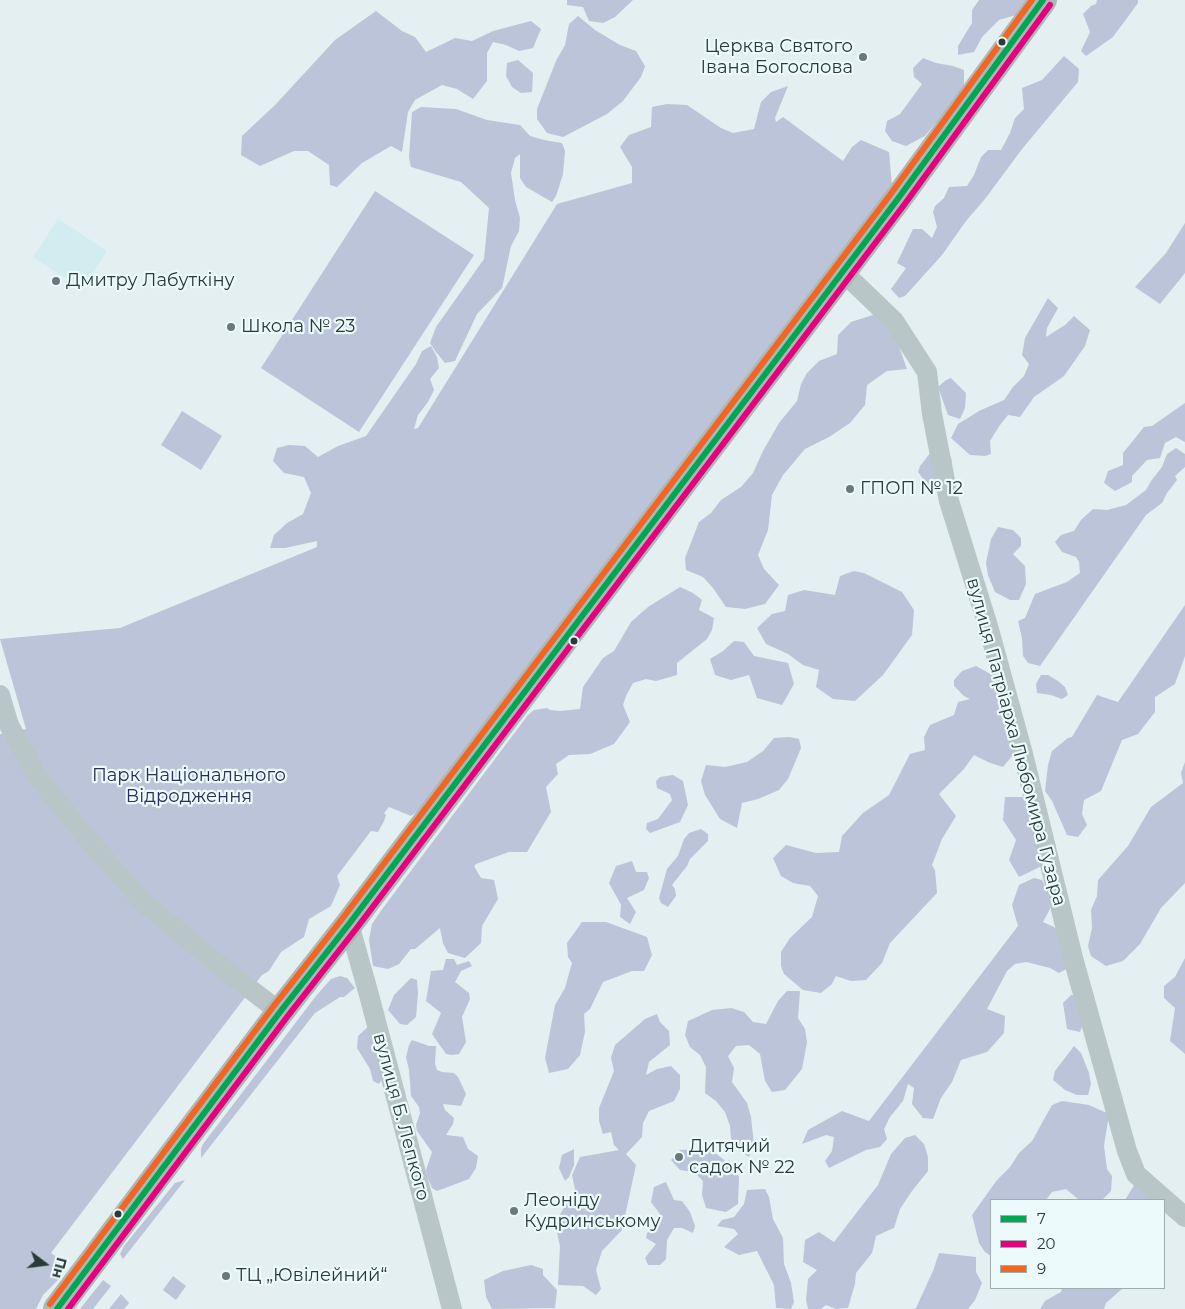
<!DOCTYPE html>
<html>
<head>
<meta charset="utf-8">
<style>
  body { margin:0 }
  #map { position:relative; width:1185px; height:1309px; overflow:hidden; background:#e3eff0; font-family:Montserrat,sans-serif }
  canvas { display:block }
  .legend { position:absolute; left:990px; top:1199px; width:175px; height:90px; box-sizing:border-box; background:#ecfafc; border:1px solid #9eaeae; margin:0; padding:6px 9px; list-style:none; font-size:15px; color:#293b39 }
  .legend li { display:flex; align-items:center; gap:10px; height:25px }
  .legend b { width:25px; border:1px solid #9eaeae }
  .north { position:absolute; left:20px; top:1239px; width:50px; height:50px; -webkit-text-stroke:4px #ecfafc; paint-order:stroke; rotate:105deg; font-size:14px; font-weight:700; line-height:20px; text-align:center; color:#293b39 }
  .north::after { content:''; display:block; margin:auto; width:18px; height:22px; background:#293b39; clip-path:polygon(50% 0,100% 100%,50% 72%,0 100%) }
</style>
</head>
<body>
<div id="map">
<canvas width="1185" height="1309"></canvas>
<ul class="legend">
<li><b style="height:6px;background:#00a651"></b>7</li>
<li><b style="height:6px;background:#e5007d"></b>20</li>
<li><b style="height:6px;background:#f26522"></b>9</li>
</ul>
<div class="north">Пн</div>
</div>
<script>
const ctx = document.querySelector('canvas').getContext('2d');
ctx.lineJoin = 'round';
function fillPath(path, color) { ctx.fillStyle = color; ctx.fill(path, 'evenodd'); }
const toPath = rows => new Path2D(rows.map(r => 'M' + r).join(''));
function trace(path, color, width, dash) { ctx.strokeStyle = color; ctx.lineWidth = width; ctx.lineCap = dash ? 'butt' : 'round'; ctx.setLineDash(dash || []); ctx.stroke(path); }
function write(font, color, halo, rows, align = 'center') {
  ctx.font = font + ' Montserrat,sans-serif'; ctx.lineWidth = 4.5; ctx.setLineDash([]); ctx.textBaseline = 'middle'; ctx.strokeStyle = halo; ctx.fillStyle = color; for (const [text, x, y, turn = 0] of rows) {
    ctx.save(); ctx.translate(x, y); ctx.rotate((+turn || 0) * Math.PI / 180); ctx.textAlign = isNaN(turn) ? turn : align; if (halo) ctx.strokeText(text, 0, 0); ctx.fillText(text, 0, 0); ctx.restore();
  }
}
const green = toPath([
  [567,0,633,0,615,17,603,23,589,21,583,7,567,5],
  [979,0,1035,0,1016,15,999,20,982,37,974,52,958,55,958,46,972,23,972,10],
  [1097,0,1138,0,1138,3,1113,37,1086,56,1081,51,1090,32,1083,14,1091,6,1096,4],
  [376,11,402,31,415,37,426,52,455,38,472,41,493,31,531,21,541,29,533,48,519,51,506,45,493,42,487,53,487,81,473,99,457,89,442,85,415,100,408,112,402,152,391,146,362,163,337,187,330,185,329,165,308,151,294,151,260,166,241,155,242,136,276,104,335,40],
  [578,16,595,30,620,45,636,51,645,66,641,77,623,101,607,114,563,137,547,133,537,119,537,109,556,61,565,45,569,24],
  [1064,56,1079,69,1078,82,1022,149,985,199,966,221,942,255,905,296,899,298,891,289,906,268,897,263,913,229,922,229,932,238,937,227,933,212,935,206,944,198,949,187,967,186,974,175,981,157,988,150,1001,150,1010,133,1015,118,1024,109,1022,88,1042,80],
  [923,58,936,63,953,66,964,70,964,89,925,136,906,146,892,141,885,131,887,121,900,114,922,84,914,77,913,68],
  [518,60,533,73,532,92,521,93,512,87,506,76,507,63],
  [788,86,775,118,776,122,783,117,843,161,852,147,861,140,889,152,892,186,428,803,411,816,389,807,384,813,386,815,384,821,378,832,371,831,337,876,340,885,331,906,309,919,304,937,281,952,269,971,262,975,51,1253,66,1263,62,1276,43,1295,36,1309,0,1309,0,734,26,729,0,639,120,628,317,547,317,541,285,548,270,548,274,535,287,523,303,514,311,493,304,477,284,473,273,461,277,448,289,445,305,446,318,457,338,446,366,436,416,364,422,351,431,346,437,357,439,368,430,379,434,390,428,402,418,415,414,429,418,428,557,204,632,183,632,167,620,147,629,135,651,127,652,107,667,104,687,105,721,128,733,133,754,129,761,102,771,92],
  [421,107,456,109,487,120,520,125,530,136,544,140,562,143,565,151,563,174,556,196,552,202,526,187,520,178,520,154,515,158,511,173,515,200,520,218,519,231,511,246,502,288,477,314,455,361,445,363,436,352,430,343,436,327,484,259,489,208,461,182,411,167,409,158,412,112],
  [375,191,474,255,359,432,261,368],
  [1185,223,1185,273,1160,304,1135,287,1166,253],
  [1048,298,1058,308,1047,328,1046,337,1065,325,1074,316,1090,330,1085,346,1064,376,1034,397,1020,417,1008,415,1000,425,990,441,991,454,985,456,970,455,951,438,958,424,979,411,1004,400,1013,387,1024,376,1029,364,1022,355,1025,338],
  [879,313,898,344,907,369,887,371,867,385,865,405,850,423,829,437,805,449,783,475,772,495,768,530,758,555,764,569,779,585,765,604,745,609,726,607,713,588,703,577,686,570,685,558,699,522,711,513,721,500,741,487,753,473,763,451,779,423,797,401,801,384,807,373,819,361,837,354,838,335,851,322],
  [951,378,966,393,965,408,960,419,948,415,938,387,946,380],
  [1185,403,1185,442,1176,437,1165,443,1160,458,1147,460,1132,476,1132,482,1115,491,1104,483,1108,471,1123,465,1123,453,1144,427,1152,426],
  [182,411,222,436,201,470,161,445],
  [946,446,952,461,948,475,942,485,931,486,924,480,918,472,920,466,931,452],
  [1176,448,1185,454,1185,467,1175,476,1177,480,1167,493,1162,503,1146,515,1040,666,1028,663,1023,656,1022,638,1018,621,1025,618,1035,594,1067,582,1080,573,1079,562,1076,557,1062,552,1055,542,1061,535,1074,531,1081,520,1093,509,1107,510,1126,505,1146,490,1151,481,1162,467,1167,454],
  [998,527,1013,530,1021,538,1021,546,1013,554,1025,566,1026,584,1019,600,1010,600,995,592,988,575,986,563,991,539],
  [854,571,864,573,902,592,914,610,912,635,883,675,855,701,833,699,816,687,819,670,803,665,788,654,766,644,757,628,772,614,785,611,788,595,804,590,835,595,840,576],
  [680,587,693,593,702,600,699,610,714,618,712,630,707,639,677,663,677,675,656,681,646,679,633,683,626,696,623,705,630,722,614,744,590,754,569,755,556,764,558,774,546,787,551,812,527,852,509,852,476,864,474,866,481,878,494,880,498,899,482,926,481,943,465,958,448,953,443,943,440,928,415,949,411,949,399,964,388,969,373,966,369,940,372,924,383,908,528,715,534,710,547,708,550,710,560,711,580,709,583,687,603,658,614,651,631,622,648,607],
  [1185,605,1185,656,1175,684,1155,697,1155,712,1138,734,1122,740,1101,791,1084,800,1082,814,1087,825,1078,837,1067,835,1052,801,1045,791,1048,765,1052,751,1068,738,1072,737,1097,695,1118,702],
  [734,641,744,642,754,656,788,663,794,684,782,705,757,698,749,675,731,680,715,675,710,659,723,651],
  [976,666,996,677,1006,696,1000,709,1007,715,1017,750,1003,767,990,763,974,755,964,769,939,794,956,816,942,839,932,865,935,870,937,893,890,943,882,963,866,980,851,981,836,976,832,984,821,993,803,990,784,974,781,966,781,952,790,938,812,917,818,896,810,886,793,883,781,876,773,858,786,845,816,853,839,852,842,836,863,813,889,795,910,754,925,750,924,737,930,725,954,715,958,702,970,699,964,696,954,686,954,680,962,671],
  [1041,675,1048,675,1058,681,1065,687,1068,695,1062,699,1051,695,1037,693,1036,684],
  [789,737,799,739,801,748,788,779,779,790,758,799,742,803,737,828,720,819,705,795,701,781,706,765,725,767,747,762,763,751,774,738],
  [1185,762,1185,883,1161,908,1140,944,1123,961,1106,966,1091,956,1088,946,1092,928,1091,910,1097,896,1098,880,1128,846,1151,807,1183,783,1181,773],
  [673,775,683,781,688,805,680,822,650,833,646,829,647,823,658,819,672,800,670,794,657,788,656,781,660,777],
  [1005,797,1027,797,1044,865,1019,877,1009,860,1016,840,1003,820],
  [701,829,708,834,708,841,690,859,687,866,672,885,675,889,676,896,668,907,661,903,659,898,667,869,678,856,684,839,689,833],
  [632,861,636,872,647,872,649,878,644,890,627,898,636,912,630,924,620,917,621,905,609,883,616,866],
  [1034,878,1042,880,1049,894,1050,909,1043,922,1054,927,1068,941,1076,964,1059,973,1050,968,1026,962,1015,964,1007,971,987,1009,1005,1016,1004,1033,987,1052,961,1060,952,1082,941,1098,933,1119,923,1118,912,1104,914,1088,908,1084,903,1101,890,1117,884,1129,887,1139,880,1147,866,1150,829,1168,825,1161,832,1151,834,1137,826,1135,802,1144,808,1130,842,1111,869,1121,1018,926,1012,905,1019,885],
  [582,922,606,922,647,937,652,955,644,971,632,971,603,982,590,1009,584,1014,585,1032,580,1055,568,1069,549,1073,545,1058,555,1005,565,988,572,963,568,957,567,943],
  [1185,958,1185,1054,1170,1041,1175,1008,1164,998,1164,986,1175,977],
  [446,959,454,959,457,965,469,961,472,966,461,971,455,982,469,993,470,999,462,1017,466,1042,459,1054,452,1055,446,1054,432,1034,441,1013,426,1001,431,971,443,970],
  [340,976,347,978,355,988,344,997,340,997,315,1013,201,1158,201,1149,203,1144,316,996,331,979],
  [411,978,417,980,418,993,416,1017,407,1025,400,1024,388,1010,394,995],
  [787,991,800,991,798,1018,805,1029,807,1042,802,1069,785,1090,772,1092,765,1081,760,1054,749,1045,736,1046,728,1056,734,1068,732,1082,747,1103,751,1117,754,1144,749,1157,738,1150,731,1139,730,1126,725,1112,716,1101,705,1093,706,1067,700,1055,690,1047,685,1035,688,1021,712,1010,731,1008,744,1012,753,1022,766,1024,778,1001],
  [1071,995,1079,996,1085,1018,1080,1032,1067,1029,1063,1003],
  [657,1014,660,1022,669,1031,670,1045,649,1062,646,1075,657,1069,671,1066,680,1075,680,1089,674,1101,649,1111,643,1123,642,1137,626,1154,636,1165,622,1230,602,1251,596,1270,601,1289,596,1295,583,1286,558,1285,560,1246,556,1228,558,1218,575,1189,572,1175,580,1157,619,1150,614,1145,611,1132,603,1134,599,1121,599,1108,614,1071,611,1058,615,1045,645,1019],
  [371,1024,385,1073,379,1084,373,1081,370,1069,357,1048,358,1036],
  [412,1040,429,1046,436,1046,435,1064,437,1070,442,1072,454,1073,458,1077,466,1094,461,1106,443,1104,445,1110,454,1118,453,1124,446,1135,463,1137,468,1149,478,1156,476,1168,469,1179,437,1191,432,1188,427,1176,426,1170,432,1152,417,1131,416,1125,420,1113,419,1107,411,1096,409,1070,406,1057,409,1045],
  [1074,1046,1081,1053,1089,1073,1091,1084,1088,1095,1077,1095,1065,1090,1053,1080,1055,1071],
  [1062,1101,1089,1105,1109,1114,1104,1146,1107,1169,1112,1176,1111,1191,1102,1200,1079,1200,1066,1189,1052,1192,1046,1200,991,1200,991,1256,985,1252,979,1243,972,1215,997,1180,1010,1167,1019,1153,1032,1141,1052,1105],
  [915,1135,924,1144,928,1157,928,1171,912,1191,900,1209,894,1228,876,1236,872,1253,856,1273,855,1284,848,1308,836,1309,826,1305,821,1309,808,1309,806,1300,808,1279,817,1270,803,1262,805,1240,819,1232,834,1242,878,1185,891,1154,905,1138],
  [574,1149,574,1165,569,1177,565,1181,559,1168,562,1155],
  [698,1149,711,1150,732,1166,739,1177,738,1204,726,1212,706,1208,702,1195,703,1181,694,1172,680,1170,671,1160,680,1150],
  [185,1180,123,1259,120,1254,124,1246,175,1183],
  [666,1182,674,1200,682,1201,690,1212,695,1226,693,1233,682,1228,674,1228,667,1240,666,1259,660,1265,648,1265,645,1258,656,1244,646,1238,647,1233,659,1224,660,1214,651,1202,654,1187],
  [1136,1182,1154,1200,1125,1200],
  [765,1189,769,1197,773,1219,783,1238,784,1264,791,1283,794,1302,791,1309,776,1308,774,1285,757,1251,739,1255,724,1247,738,1234,734,1229,717,1226,722,1220,734,1217,744,1204,747,1190],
  [939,1253,976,1257,976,1272,982,1283,975,1300,968,1309,913,1309,916,1308,933,1271],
  [531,1265,543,1269,543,1275,557,1290,555,1308,492,1309,486,1297,484,1280,503,1271],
  [173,1276,186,1286,176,1300,163,1290],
  [103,1280,111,1286,93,1309,80,1309],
  [1062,1288,1123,1288,1106,1303,1104,1309,1040,1309,1045,1301,1061,1292],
  [121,1294,129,1303,124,1309,109,1309]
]);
const plaza = toPath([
  [58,219,107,251,82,289,33,257]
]);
const minor = toPath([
  [842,271,894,321,927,372,932,414,949,501,988,626,1023,754,1073,958,1127,1151,1136,1174,1185,1217],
  [0,695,9,725,39,779,92,844,143,902,229,973,280,1012],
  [349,924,369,995,452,1309]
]);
const secondary = toPath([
  [57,1309,280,1012,349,924,897,200,1043,0]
]);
const bus1 = toPath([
  [57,1309,280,1012,349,924,897,200,1043,0]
]);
const bus2 = toPath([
  [68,1309,287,1017,356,929,904,205,1050,5]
]);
const bus3 = toPath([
  [50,1304,273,1007,342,919,890,195,1032,0]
]);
const markers = [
  [1002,42,4.5,"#293b39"],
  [863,57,5,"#6a7a79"],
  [56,281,5,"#6a7a79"],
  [231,327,5,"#6a7a79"],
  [850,489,5,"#6a7a79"],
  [574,641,4.5,"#293b39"],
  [679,1157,5,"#6a7a79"],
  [514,1211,5,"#6a7a79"],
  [118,1214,4.5,"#293b39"],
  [226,1276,5,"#6a7a79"]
];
const poiNames = [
  ["Церква Святого",853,47,"right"],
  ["Івана Богослова",853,68,"right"],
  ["Дмитру Лабуткіну",66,281],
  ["Школа № 23",241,327],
  ["ГПОП № 12",860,489],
  ["Дитячий",689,1147],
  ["садок № 22",689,1168],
  ["Леоніду",524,1201],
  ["Кудринському",524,1222],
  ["ТЦ „Ювілейний“",236,1276]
];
const streetNames = [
  ["вулиця Патріарха Любомира Гузара",1016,742,75],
  ["вулиця Б. Лепкого",401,1117,75]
];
const parkNames = [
  ["Парк Національного",189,776],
  ["Відродження",189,797]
];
fillPath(green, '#bcc4d9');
fillPath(plaza, '#d2ecef');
trace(minor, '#b9c6c7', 20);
trace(secondary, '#abb8b8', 28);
trace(bus1, '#00a651', 6);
trace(bus2, '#e5007d', 6);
trace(bus3, '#f26522', 6);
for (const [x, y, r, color] of markers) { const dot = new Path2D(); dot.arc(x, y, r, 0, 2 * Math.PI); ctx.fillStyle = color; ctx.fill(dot); trace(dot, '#ecfafc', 2); }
write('18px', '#293b39', '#ecfafc', poiNames, 'left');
write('18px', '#293b39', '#ecfafc', streetNames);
write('18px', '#2a2d5c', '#ecfafc', parkNames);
</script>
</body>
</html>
